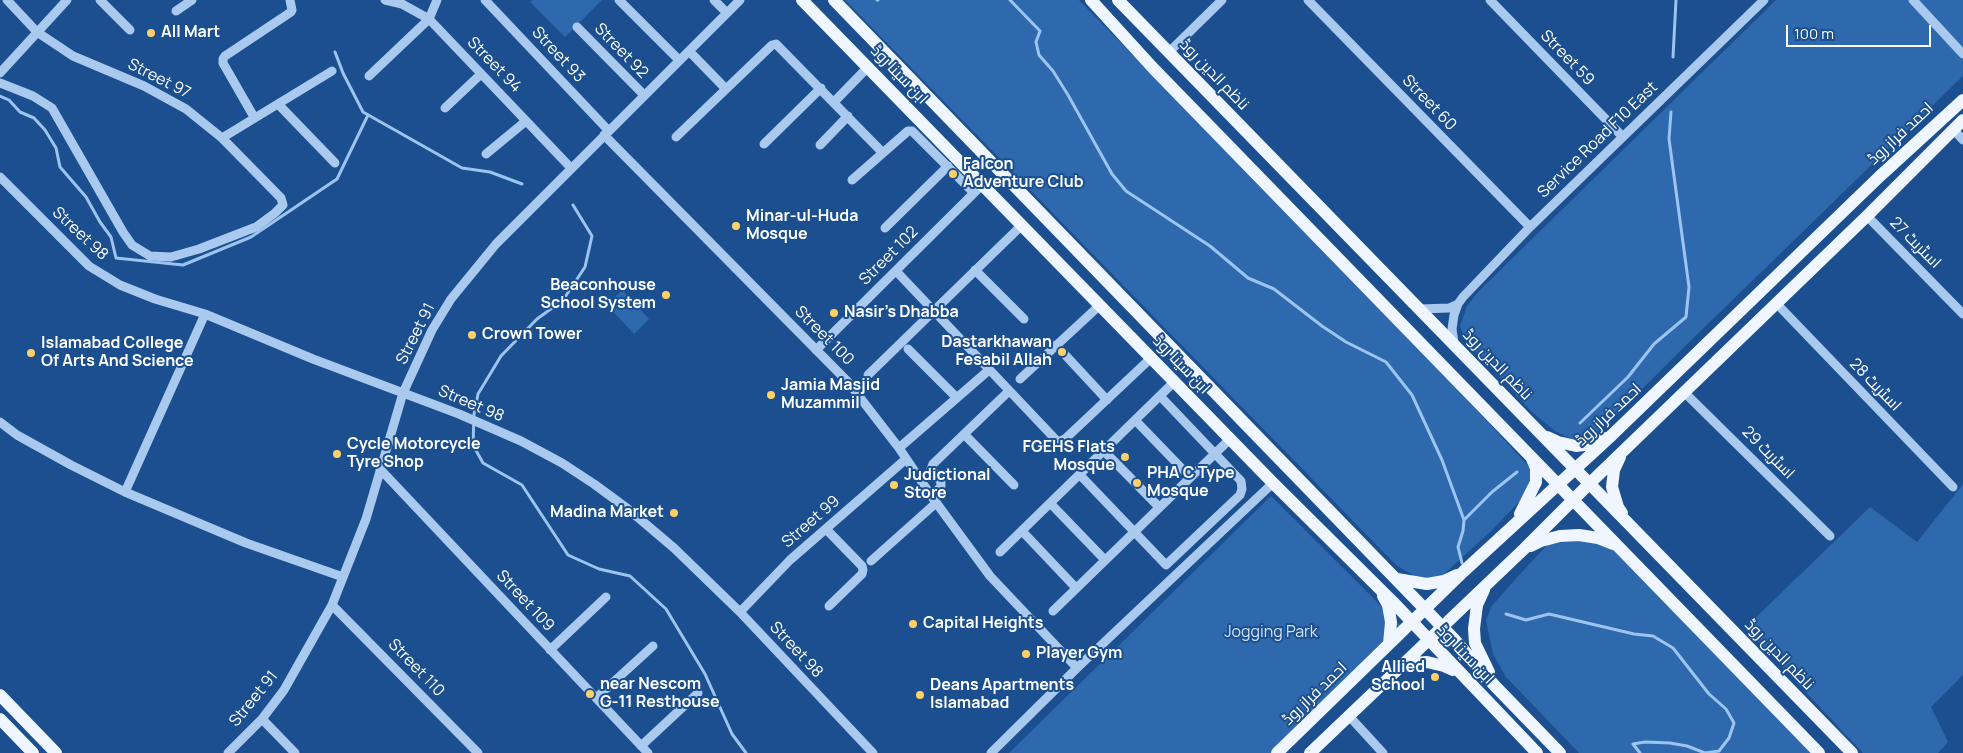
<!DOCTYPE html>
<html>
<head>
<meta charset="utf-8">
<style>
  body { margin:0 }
  #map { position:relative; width:1963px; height:753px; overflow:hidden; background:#1b4f8f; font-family:Manrope,sans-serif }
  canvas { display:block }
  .scale { position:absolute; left:1786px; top:25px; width:145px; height:22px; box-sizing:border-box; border:2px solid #fff; border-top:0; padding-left:6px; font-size:15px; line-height:18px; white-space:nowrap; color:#fff; -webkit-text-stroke:4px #1b4f8f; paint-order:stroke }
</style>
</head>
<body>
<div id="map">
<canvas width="1963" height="753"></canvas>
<div class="scale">100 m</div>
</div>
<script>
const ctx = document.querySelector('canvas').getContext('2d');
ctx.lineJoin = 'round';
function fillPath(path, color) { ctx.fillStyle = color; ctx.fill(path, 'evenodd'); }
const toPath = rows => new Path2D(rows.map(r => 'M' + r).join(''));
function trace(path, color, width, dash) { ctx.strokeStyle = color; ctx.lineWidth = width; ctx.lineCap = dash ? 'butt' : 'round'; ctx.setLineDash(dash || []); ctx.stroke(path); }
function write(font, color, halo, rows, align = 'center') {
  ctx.font = font + ' Manrope,Cairo,sans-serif'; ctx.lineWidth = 4; ctx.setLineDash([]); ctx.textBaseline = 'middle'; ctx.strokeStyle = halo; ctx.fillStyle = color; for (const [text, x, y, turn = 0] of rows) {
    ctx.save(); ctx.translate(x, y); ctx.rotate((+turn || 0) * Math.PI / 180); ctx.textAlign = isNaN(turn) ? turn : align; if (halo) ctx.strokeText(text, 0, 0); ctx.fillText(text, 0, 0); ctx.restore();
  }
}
const green = toPath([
  [533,0,602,0,565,37,530,2],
  [845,0,1079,0,1437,367,1532,470,1531,478,1520,501,1491,531,1443,575,1421,580,1396,565],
  [1776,0,1963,0,1963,76,1679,352,1596,435,1578,442,1555,431,1532,412,1466,342,1460,326,1467,306,1478,292],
  [622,290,649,319,634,334,607,305],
  [1963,484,1963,675,1931,707,1948,742,1938,753,1863,753,1745,628,1870,507,1917,542],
  [1271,496,1409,634,1285,753,1009,753],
  [1582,539,1610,546,1812,753,1579,753,1506,677,1493,654,1486,621,1491,607,1521,573,1547,545]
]);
const stream = toPath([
  [877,0,878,0],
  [1010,0,1040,31,1036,42,1039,55,1053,71,1068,95,1112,174,1126,191,1210,246,1248,278,1274,289,1322,326,1346,342,1386,362,1412,395,1442,460,1464,520,1463,531,1458,547,1462,563],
  [335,52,343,73,363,112,462,168,490,172,522,184],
  [1673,57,1676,0],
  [0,96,9,100,20,112,34,118,45,130,56,148,60,167,86,197,100,222,111,237,116,258,183,265,251,237,337,179,368,115],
  [573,205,592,236,585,267,563,300,537,319,501,356,478,394,474,414,473,445,483,463,522,485,568,555,599,569,630,576,666,609,705,674,732,734,746,753],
  [1580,423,1628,377,1654,344,1686,317,1689,287,1669,139,1671,112],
  [1464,520,1492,492,1517,472],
  [1506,614,1526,620,1549,614,1634,634,1653,636,1673,648,1709,694,1726,709,1734,723,1729,738,1719,751,1705,753,1687,746,1670,743,1645,742,1633,744,1640,753]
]);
const minor = toPath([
  [100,0,130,30],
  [385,0,402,4,429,19,571,168],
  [485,0,608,130],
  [619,0,679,60],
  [714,0,727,13],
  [1308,0,1530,227],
  [1490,0,1623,137],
  [1913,0,1963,54],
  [176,11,192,0],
  [577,27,644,95],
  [689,51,726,89],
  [1169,52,1222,0],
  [0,73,67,0],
  [369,76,429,19,437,0],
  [0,83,33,96,52,108,123,232,132,245,150,256,171,257,199,249,256,227,275,213,283,205,281,198,222,138,186,109,144,86,73,56,37,32,7,0],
  [834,102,868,67],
  [278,104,335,163],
  [445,108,481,74],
  [254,117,223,63,223,59,225,56,291,12,292,10,290,0],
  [1953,129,1963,140],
  [604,135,848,382,899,448,932,497,990,576,1077,668],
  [676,137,772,45,776,44,883,153],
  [222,138,332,71],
  [764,144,821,88],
  [820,145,848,116],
  [486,154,526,121],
  [0,177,89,266,120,285,155,299,205,314,313,359,459,414,521,441,562,463,594,484,628,509,674,548,740,612,873,753],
  [852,180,908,131,912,131,974,193],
  [1867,216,1963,314],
  [885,228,948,166],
  [975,270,1024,319],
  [896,271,1058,442,1065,439,1151,358],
  [1776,303,1953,487],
  [1420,309,1449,308,1458,304],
  [1454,343,1452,329,1454,315,1458,304,1463,297,1530,227,1764,0],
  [1056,345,1107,400],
  [908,349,957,398],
  [816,350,983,184],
  [868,375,1022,225],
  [1020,379,1100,305],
  [1684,392,1830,536],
  [1135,420,1190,477],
  [0,422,17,435,71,465,125,492,246,543,343,577],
  [964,434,1014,485],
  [899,448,989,370],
  [1104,451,1159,507],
  [380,469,648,753],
  [1080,475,1166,565,1240,495,1242,489,1241,481,1160,396],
  [125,492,205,314],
  [932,497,941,486,941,482,931,469,933,464,1009,391],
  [1050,503,1105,560],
  [826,529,862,566,863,570,862,574,829,606],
  [1022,531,1076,588],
  [1000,552,1174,382],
  [871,561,936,503],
  [332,605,478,753],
  [1053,611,1230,439],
  [740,612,790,560,906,459],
  [550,650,606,597],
  [596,698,653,646],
  [1349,716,1383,753],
  [262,719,295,753],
  [641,746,698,693],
  [228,753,262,719,284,690,332,605,366,519,403,393,432,330,451,299,496,244,740,0],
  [991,753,1077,668,1273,483]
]);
const major = toPath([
  [802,0,1273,483,1393,602,1537,753],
  [834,0,1454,639,1495,686,1560,753],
  [1091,0,1153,68,1819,753],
  [1118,0,1852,753],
  [1547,437,1558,442,1576,446,1591,444,1604,438],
  [1620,457,1614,470,1612,487,1618,507,1622,513],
  [1520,514,1536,482,1536,468,1532,459],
  [1531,546,1541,541,1560,536,1579,535,1598,538,1613,544],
  [1397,579,1427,584,1444,581,1457,575],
  [1484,590,1477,605,1474,629,1475,643,1489,672],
  [1383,596,1388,605,1391,622,1389,644],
  [1403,667,1414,663,1427,662,1444,666,1453,670],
  [0,695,56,753],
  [0,719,33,753],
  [1277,753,1464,571,1612,435,1879,177,1963,100],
  [1310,753,1524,549,1589,484,1867,216,1963,120]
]);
const markers = [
  [151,33,5,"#ffd166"],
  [953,174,5,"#ffd166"],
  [736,226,5,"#ffd166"],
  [666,295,5,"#ffd166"],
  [834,313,5,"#ffd166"],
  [472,335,5,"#ffd166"],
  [1062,352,5,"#ffd166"],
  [31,353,5,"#ffd166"],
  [771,395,5,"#ffd166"],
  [337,454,5,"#ffd166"],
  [1125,457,5,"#ffd166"],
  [1137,483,5,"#ffd166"],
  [894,485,5,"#ffd166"],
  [674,513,5,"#ffd166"],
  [913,624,5,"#ffd166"],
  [1026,654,5,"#ffd166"],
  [1435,677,5,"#ffd166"],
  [590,694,5,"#ffd166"],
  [920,695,5,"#ffd166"]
];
const poiNames = [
  ["All Mart",161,33],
  ["Falcon",963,165],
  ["Adventure Club",963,183],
  ["Minar-ul-Huda",746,217],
  ["Mosque",746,235],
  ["Beaconhouse",656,286,"right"],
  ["School System",656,304,"right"],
  ["Nasir’s Dhabba",844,313],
  ["Crown Tower",482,335],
  ["Dastarkhawan",1052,343,"right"],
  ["Fesabil Allah",1052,361,"right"],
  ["Islamabad College",41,344],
  ["Of Arts And Science",41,362],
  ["Jamia Masjid",781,386],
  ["Muzammil",781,404],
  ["Cycle Motorcycle",347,445],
  ["Tyre Shop",347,463],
  ["FGEHS Flats",1115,448,"right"],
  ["Mosque",1115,466,"right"],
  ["PHA C Type",1147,474],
  ["Mosque",1147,492],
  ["Judictional",904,476],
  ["Store",904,494],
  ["Madina Market",664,513,"right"],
  ["Capital Heights",923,624],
  ["Player Gym",1036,654],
  ["Allied",1425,668,"right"],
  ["School",1425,686,"right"],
  ["near Nescom",600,685],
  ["G-11 Resthouse",600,703],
  ["Deans Apartments",930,686],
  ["Islamabad",930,704]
];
const streetNames = [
  ["Street 92",621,51,46],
  ["Street 93",558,55,47],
  ["Street 59",1567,58,46],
  ["Street 94",494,65,46],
  ["ابن سینا روڈ",899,75,46],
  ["ناظم الدین روڈ",1214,75,46],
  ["Street 97",159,79,27],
  ["Street 60",1429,103,46],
  ["احمد فراز روڈ",1901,134,-43],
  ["Service Road F10 East",1598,140,-44],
  ["Street 98",80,234,43],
  ["اسٹریٹ 27",1915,243,45],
  ["Street 102",889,256,-45],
  ["Street 91",416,334,-63],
  ["Street 100",824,336,45],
  ["ابن سینا روڈ",1181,365,46],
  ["ناظم الدین روڈ",1497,365,46],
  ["اسٹریٹ 28",1875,385,46],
  ["Street 98",471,404,23],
  ["احمد فراز روڈ",1609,415,-43],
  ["اسٹریٹ 29",1768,453,45],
  ["Street 99",811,522,-41],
  ["Street 109",525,601,47],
  ["Street 98",796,650,47],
  ["ابن سینا روڈ",1465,655,46],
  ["ناظم الدین روڈ",1779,655,46],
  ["Street 110",416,668,46],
  ["احمد فراز روڈ",1315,694,-44],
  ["Street 91",254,699,-51]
];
const parkNames = [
  ["Jogging Park",1271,633]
];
fillPath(green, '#2e69ad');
trace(stream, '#9cc4f0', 3);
trace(minor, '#a9c9ee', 9);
trace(major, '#f0f6ff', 12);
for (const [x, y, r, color] of markers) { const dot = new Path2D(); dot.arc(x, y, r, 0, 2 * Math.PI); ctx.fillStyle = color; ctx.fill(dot); trace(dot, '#1b4f8f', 2); }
write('bold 16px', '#fff', '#1b4f8f', poiNames, 'left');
write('16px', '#fff', '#1b4f8f', streetNames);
write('16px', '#cfe3fa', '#1b4f8f', parkNames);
</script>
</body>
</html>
